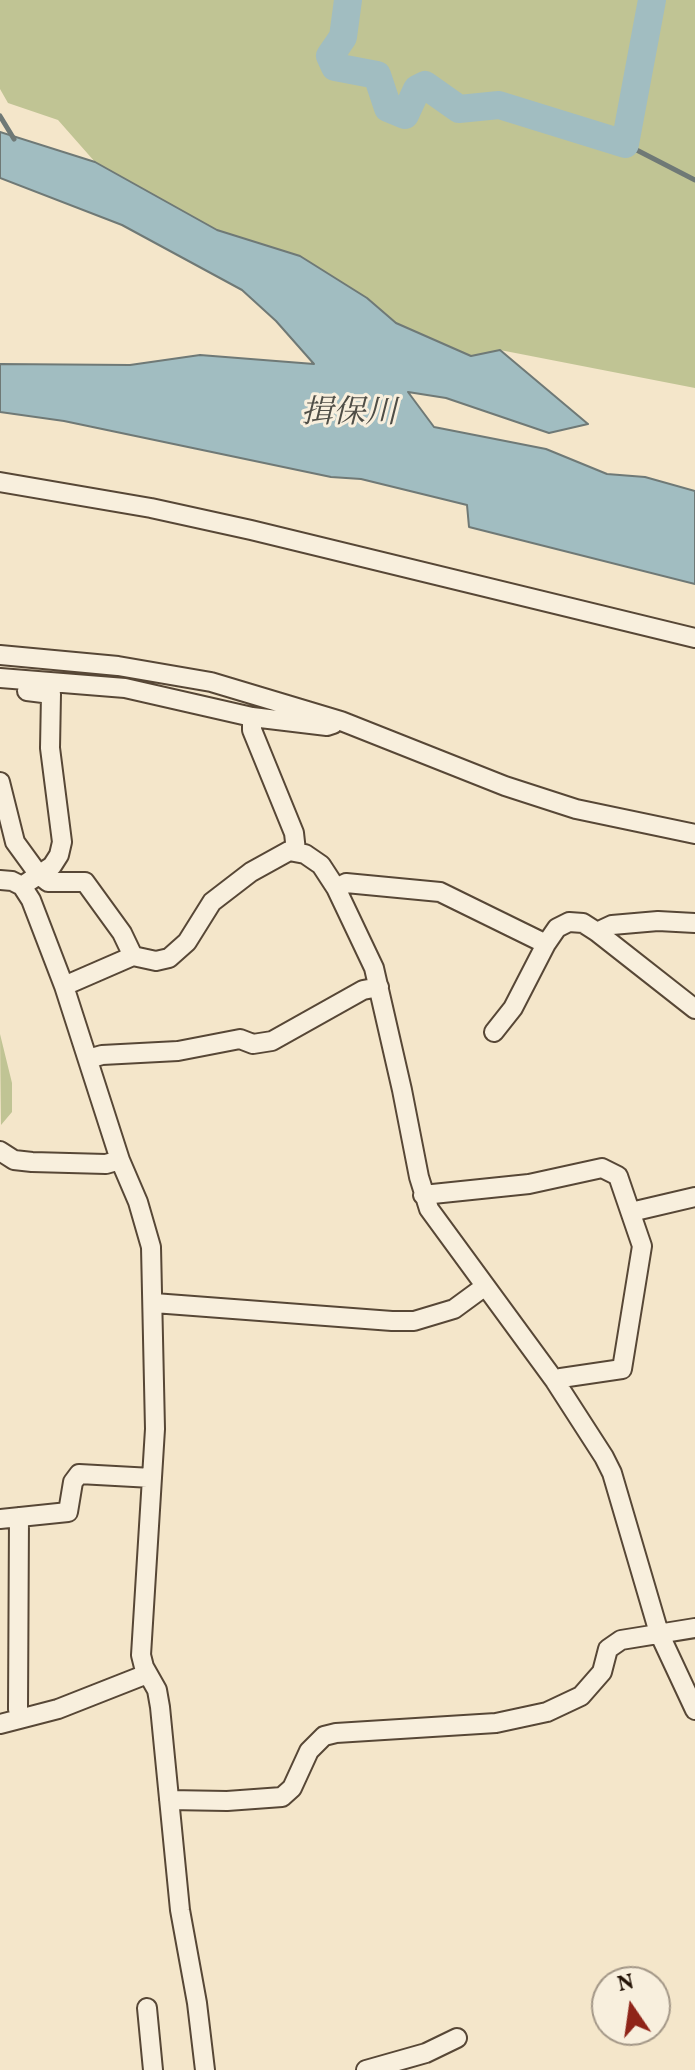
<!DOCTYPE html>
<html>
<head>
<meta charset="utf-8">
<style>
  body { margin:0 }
  #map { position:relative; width:695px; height:2070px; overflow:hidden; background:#f4e6ca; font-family:Vollkorn,serif }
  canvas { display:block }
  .north { position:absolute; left:591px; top:1966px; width:80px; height:80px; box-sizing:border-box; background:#f8efdd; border:2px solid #a39787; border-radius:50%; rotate:347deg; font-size:22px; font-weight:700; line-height:32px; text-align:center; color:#231205 }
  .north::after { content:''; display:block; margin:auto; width:28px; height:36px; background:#8f2418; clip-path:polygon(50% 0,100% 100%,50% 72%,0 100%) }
</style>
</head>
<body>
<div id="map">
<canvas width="695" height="2070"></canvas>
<div class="north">N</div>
</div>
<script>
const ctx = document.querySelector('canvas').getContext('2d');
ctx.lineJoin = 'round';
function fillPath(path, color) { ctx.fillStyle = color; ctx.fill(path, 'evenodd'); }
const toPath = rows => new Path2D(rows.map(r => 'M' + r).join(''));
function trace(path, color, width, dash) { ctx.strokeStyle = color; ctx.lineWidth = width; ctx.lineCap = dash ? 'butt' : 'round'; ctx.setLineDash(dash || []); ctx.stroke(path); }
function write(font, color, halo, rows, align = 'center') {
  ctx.font = font + ' Vollkorn,"Noto Serif JP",serif'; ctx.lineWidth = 6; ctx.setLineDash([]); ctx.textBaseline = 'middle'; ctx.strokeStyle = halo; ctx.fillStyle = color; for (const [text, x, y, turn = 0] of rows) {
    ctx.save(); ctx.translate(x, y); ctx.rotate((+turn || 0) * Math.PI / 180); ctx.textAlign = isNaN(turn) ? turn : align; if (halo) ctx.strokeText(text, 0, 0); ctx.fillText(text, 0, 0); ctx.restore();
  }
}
const green = toPath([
  [0,0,695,0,695,388,500,350,471,356,396,323,367,298,300,256,217,230,95,162,58,120,8,103,0,89],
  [0,1034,12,1083,12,1112,1,1125]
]);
const water = toPath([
  [0,132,95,162,217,230,300,256,367,298,396,323,471,356,500,350,588,424,549,433,446,398,408,392,434,427,546,449,607,474,645,477,695,491,695,584,469,527,467,505,361,479,331,477,64,421,0,412,0,364,130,365,200,355,314,364,276,321,242,290,122,225,0,178,0,132]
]);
const stream = toPath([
  [0,116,14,139],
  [625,144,695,180]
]);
const river = toPath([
  [348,0,343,37,330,56,335,67,377,75,388,108,405,115,417,89,425,85,459,109,499,105,625,144,652,0]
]);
const minor = toPath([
  [0,482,151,508,251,530,695,638],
  [0,655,118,666,211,682,341,721,505,786,576,809,695,834],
  [0,678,125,688,252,717,327,726,333,724],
  [252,717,252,730,294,833,296,851],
  [0,782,15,842,39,875,48,882,85,882,122,933,133,956],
  [0,880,12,881,22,886,31,900,64,986,120,1160,138,1202,151,1247,155,1429,141,1655,144,1667,157,1690,160,1707,180,1910,197,2003,205,2070],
  [22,886,52,866,59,855,62,842,50,748,51,694,27,691],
  [336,888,346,883,440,892,546,944],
  [597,932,612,925,658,921,695,923],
  [64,986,133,956,156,961,169,958,187,942,212,902,251,872,289,851,305,854,321,865,336,888,374,968,402,1090,419,1177,429,1209,555,1381,604,1457,612,1473,659,1633,695,1710],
  [494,1032,513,1008,546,944,557,928,569,922,583,923,597,932,695,1009],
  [88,1059,102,1055,178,1051,240,1039,253,1044,272,1041,363,990,379,987],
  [0,1151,14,1160,32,1162,106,1164,120,1160],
  [423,1195,529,1184,602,1168,618,1176,642,1246,622,1369,561,1378,555,1381],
  [631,1212,695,1197],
  [154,1303,392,1321,414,1321,454,1309,484,1287],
  [19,1517,18,1709,20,1718],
  [0,1519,68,1512,73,1482,79,1474,152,1478],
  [0,1724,58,1709,147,1674],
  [169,1800,227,1801,282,1797,292,1788,309,1751,324,1736,336,1733,496,1723,547,1712,581,1696,602,1672,608,1649,621,1640,695,1628],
  [147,2008,153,2070],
  [366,2070,426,2053,457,2038]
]);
const waterNames = [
  ["揖保川",349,416]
];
fillPath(green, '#c0c494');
fillPath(water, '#a1bdc1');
trace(water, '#6f7976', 2);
trace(stream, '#6f7976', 5);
trace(river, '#a1bdc1', 28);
trace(minor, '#574736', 22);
trace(minor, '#f8efdd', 18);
write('italic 32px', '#4f4e47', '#f8efdd', waterNames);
</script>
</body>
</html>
